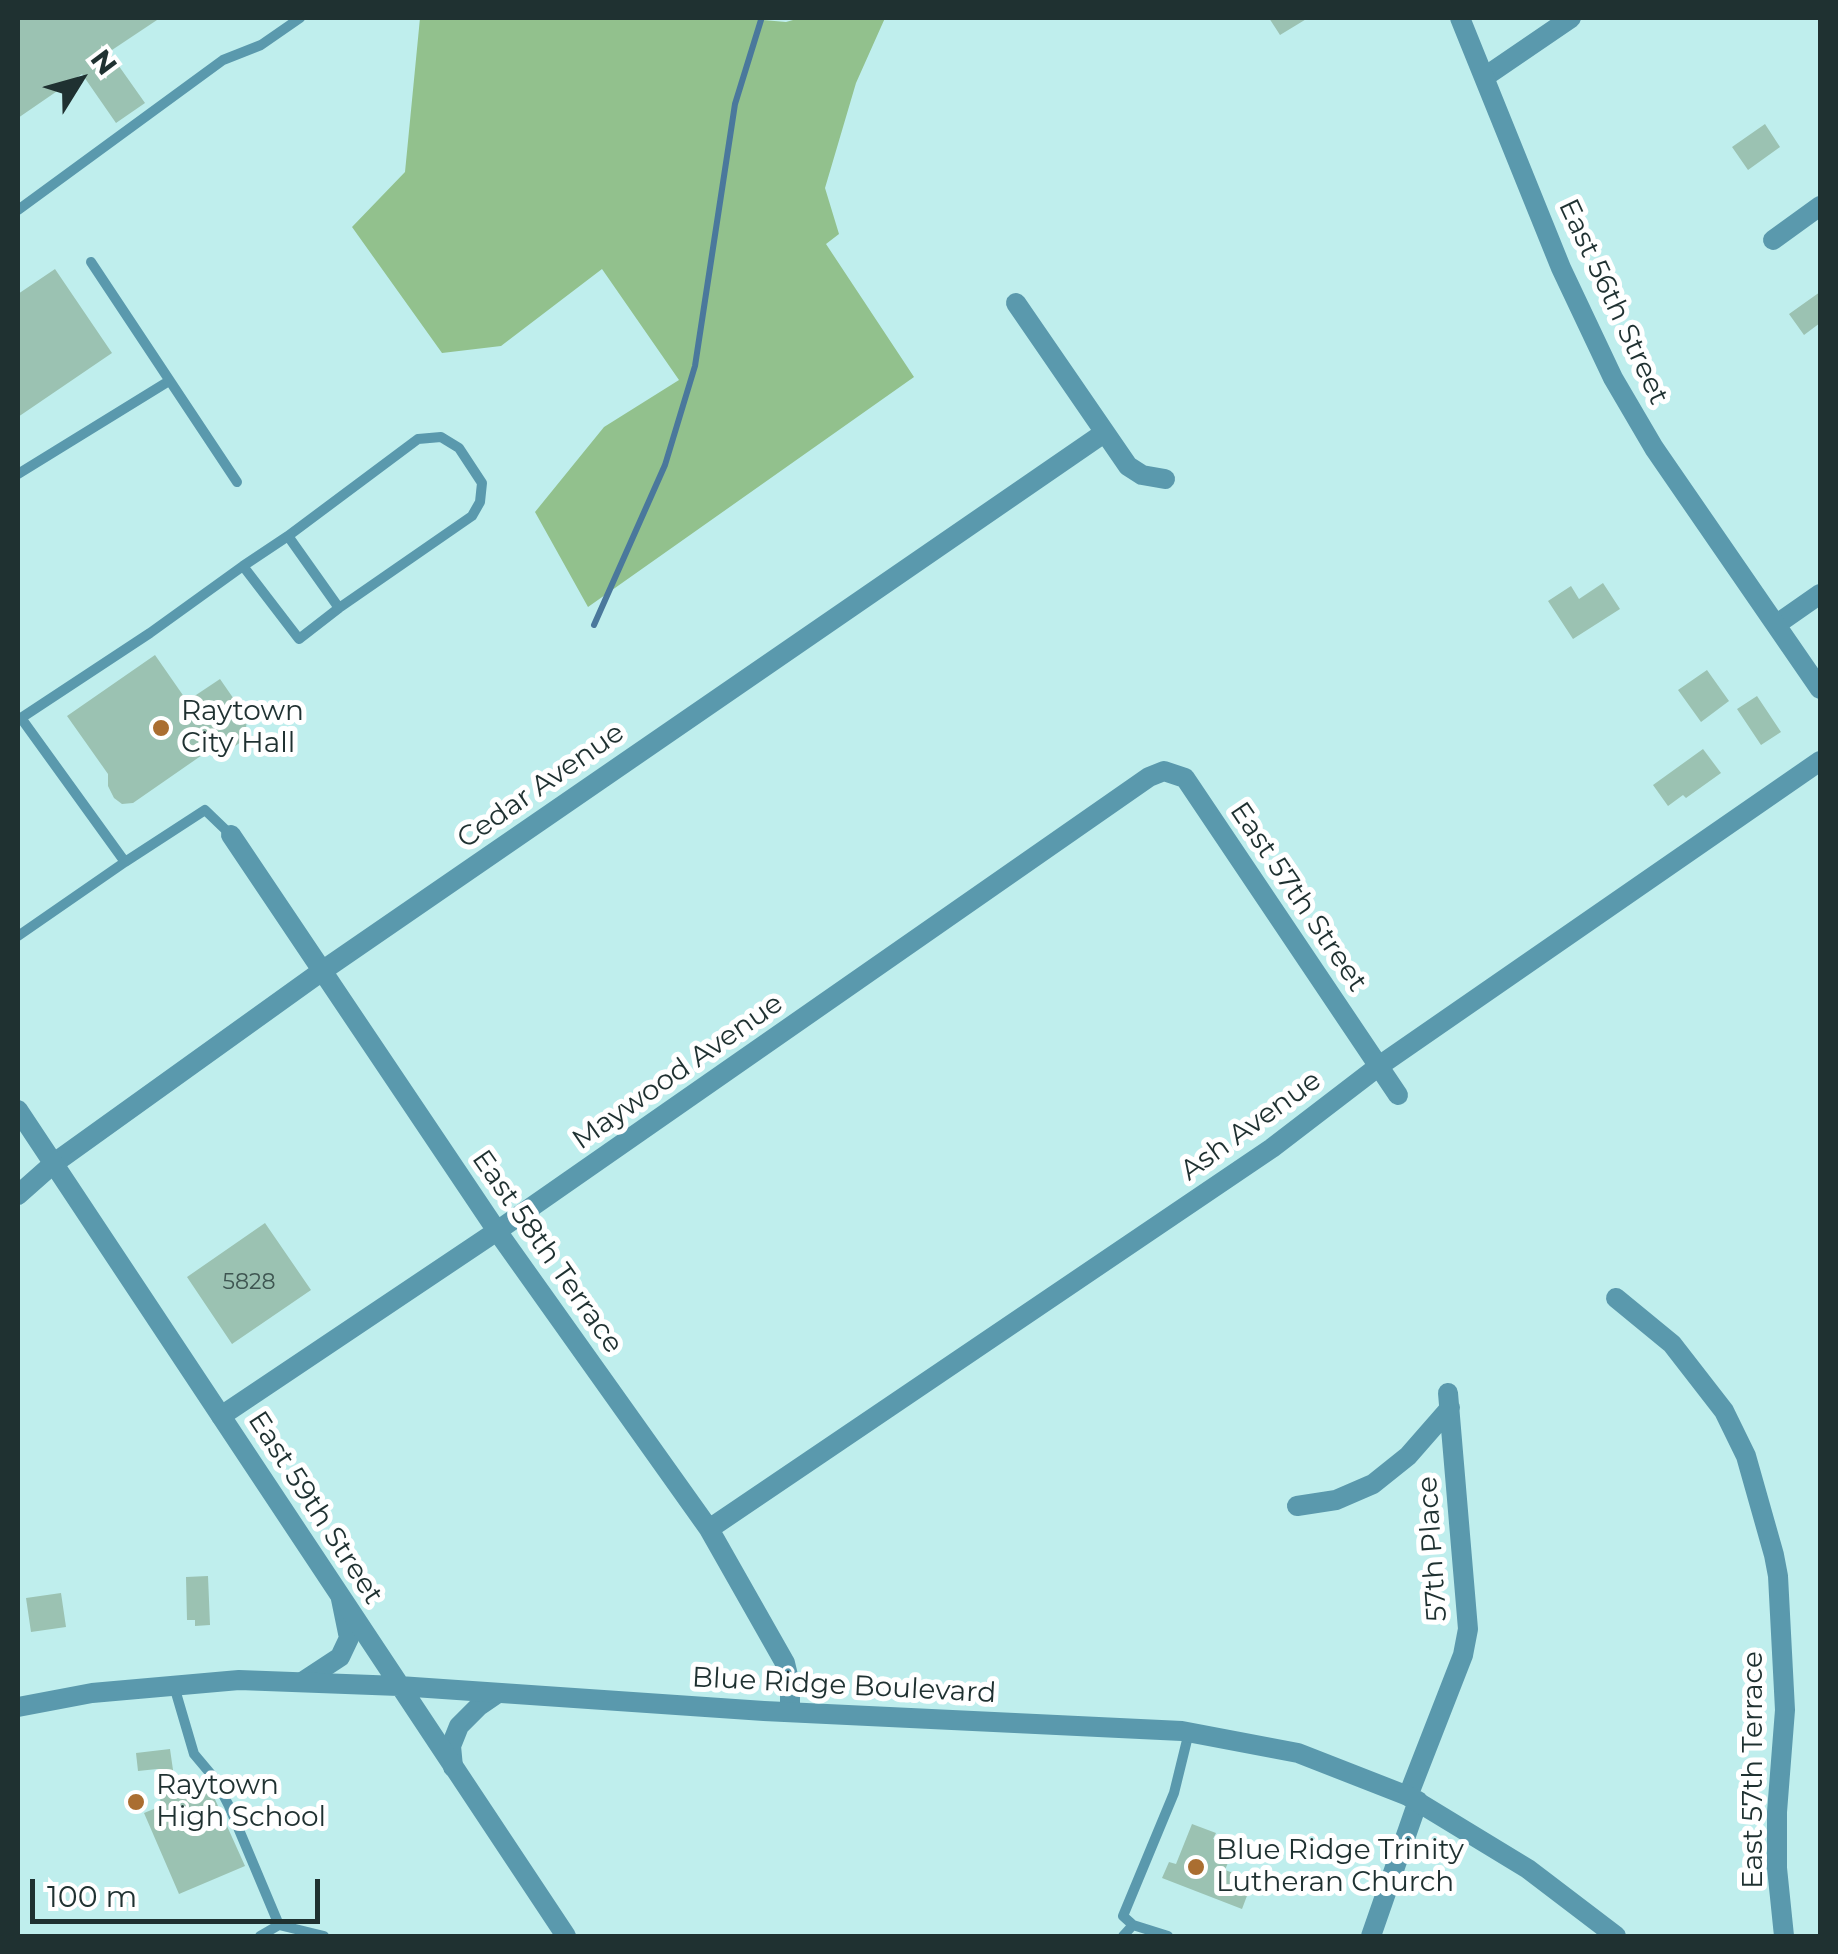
<!DOCTYPE html>
<html>
<head>
<meta charset="utf-8">
<style>
  body { margin:0 }
  #map { position:relative; width:1838px; height:1954px; overflow:hidden; background:#bfeeed; font-family:Montserrat,sans-serif }
  canvas { display:block }
  .frame { position:absolute; inset:0; border:20px solid #1f3131; pointer-events:none }
  .north { position:absolute; left:30px; top:30px; width:100px; height:100px; -webkit-text-stroke:8px #fff; paint-order:stroke; rotate:53deg; font-size:28px; font-weight:700; line-height:40px; text-align:center; color:#1f3131 }
  .north::after { content:''; display:block; margin:auto; width:35px; height:45px; background:#1f3131; clip-path:polygon(50% 0,100% 100%,50% 72%,0 100%) }
  .scale { position:absolute; left:30px; top:1879px; width:290px; height:45px; box-sizing:border-box; border:5px solid #1f3131; border-top:0; padding-left:12px; font-size:30px; line-height:35px; white-space:nowrap; color:#1f3131; -webkit-text-stroke:8px #fff; paint-order:stroke }
</style>
</head>
<body>
<div id="map">
<canvas width="1838" height="1954"></canvas>
<div class="frame"></div>
<div class="north">N</div>
<div class="scale">100 m</div>
</div>
<script>
const ctx = document.querySelector('canvas').getContext('2d');
ctx.lineJoin = 'round';
function fillPath(path, color) { ctx.fillStyle = color; ctx.fill(path, 'evenodd'); }
const toPath = rows => new Path2D(rows.map(r => 'M' + r).join(''));
function trace(path, color, width, dash) { ctx.strokeStyle = color; ctx.lineWidth = width; ctx.lineCap = dash ? 'butt' : 'round'; ctx.setLineDash(dash || []); ctx.stroke(path); }
function write(font, color, halo, rows, align = 'center') {
  ctx.font = font + ' Montserrat,sans-serif'; ctx.lineWidth = 10; ctx.setLineDash([]); ctx.textBaseline = 'middle'; ctx.strokeStyle = halo; ctx.fillStyle = color; for (const [text, x, y, turn = 0] of rows) {
    ctx.save(); ctx.translate(x, y); ctx.rotate((+turn || 0) * Math.PI / 180); ctx.textAlign = isNaN(turn) ? turn : align; if (halo) ctx.strokeText(text, 0, 0); ctx.fillText(text, 0, 0); ctx.restore();
  }
}
const green = toPath([
  [420,18,740,18,786,22,800,18,885,18,856,83,825,188,839,234,826,244,914,377,588,607,535,512,604,427,679,380,602,269,501,346,442,353,352,227,405,172]
]);
const stream = toPath([
  [594,625,665,465,695,366,735,104,761,20]
]);
const building = toPath([
  [18,18,160,18,109,52,145,103,116,123,82,74,18,118],
  [1269,18,1308,18,1280,35],
  [1765,124,1780,147,1748,170,1732,147],
  [55,269,112,353,18,417,18,294],
  [1820,292,1820,323,1804,335,1789,314],
  [1603,583,1620,609,1573,639,1548,601,1571,586,1579,599],
  [155,655,187,701,220,679,247,718,245,739,224,754,218,744,133,803,122,804,114,798,108,786,108,774,67,716],
  [1707,670,1729,701,1701,722,1678,690],
  [1757,696,1781,732,1761,745,1737,709],
  [1703,749,1721,773,1686,798,1683,795,1668,806,1653,785],
  [265,1223,311,1290,232,1344,187,1277],
  [208,1576,210,1625,195,1626,195,1620,187,1620,186,1577],
  [61,1593,66,1627,31,1632,26,1598],
  [170,1749,174,1777,181,1776,184,1796,209,1786,245,1866,179,1894,144,1813,161,1806,157,1769,138,1771,136,1753],
  [1192,1824,1216,1833,1213,1839,1223,1842,1231,1855,1225,1870,1253,1880,1242,1909,1162,1878,1169,1862,1176,1864]
]);
const service = toPath([
  [18,210,223,60,261,45,300,18],
  [91,262,237,482],
  [18,474,169,381],
  [288,536,418,439,441,437,459,448,482,483,480,502,472,516,339,608],
  [21,718,125,862,205,810,231,835],
  [18,720,150,633,243,566,288,536,339,608,299,639,243,566],
  [18,936,125,862],
  [174,1686,194,1754,215,1779,229,1806,279,1925,324,1936],
  [260,1936,279,1925],
  [1123,1936,1133,1925],
  [1168,1936,1133,1925,1123,1916,1174,1793,1189,1732]
]);
const minor = toPath([
  [1486,76,1571,18],
  [1773,240,1820,206],
  [1016,303,1128,466,1142,475,1165,479],
  [1777,624,1820,594],
  [231,835,497,1231,709,1529,785,1663,790,1684,790,1712],
  [18,1195,53,1164,322,971,1104,433],
  [1616,1298,1672,1344,1724,1411,1746,1456,1774,1555,1778,1576,1785,1710,1777,1812,1777,1868,1784,1936],
  [221,1416,497,1231,1149,777,1164,771,1185,778,1398,1095],
  [1297,1506,1336,1500,1373,1484,1408,1456,1450,1408],
  [709,1529,1272,1148,1379,1066,1820,761],
  [302,1682,340,1657,349,1638,341,1599],
  [453,1767,451,1746,459,1726,479,1706,498,1693],
  [1408,1796,1463,1655,1468,1629,1448,1393],
  [1371,1936,1418,1801]
]);
const tertiary = toPath([
  [1460,18,1561,268,1613,378,1654,448,1820,689],
  [18,1110,566,1936],
  [18,1707,92,1693,239,1680,399,1686,764,1711,1182,1731,1298,1753,1408,1796,1528,1869,1616,1936]
]);
const markers = [
  [161,728,10,"#aa6e31"],
  [136,1802,10,"#aa6e31"],
  [1196,1867,10,"#aa6e31"]
];
const numberNames = [
  ["5828",249,1283]
];
const streetNames = [
  ["East 56th Street",1613,302,65],
  ["Cedar Avenue",541,786,-35],
  ["East 57th Street",1298,897,56],
  ["Maywood Avenue",678,1072,-35],
  ["Ash Avenue",1251,1126,-36],
  ["East 58th Terrace",547,1252,55],
  ["East 59th Street",315,1508,57],
  ["57th Place",1433,1549,-94],
  ["Blue Ridge Boulevard",844,1686,3],
  ["East 57th Terrace",1754,1770,-90]
];
const poiNames = [
  ["Raytown",181,712],
  ["City Hall",181,744],
  ["Raytown",156,1786],
  ["High School",156,1818],
  ["Blue Ridge Trinity",1216,1851],
  ["Lutheran Church",1216,1883]
];
fillPath(green, '#92c18d');
trace(stream, '#4a789c', 6);
fillPath(building, '#9bc2b2');
trace(service, '#5a99ad', 10);
trace(minor, '#5a99ad', 20);
trace(tertiary, '#5a99ad', 20);
for (const [x, y, r, color] of markers) { const dot = new Path2D(); dot.arc(x, y, r, 0, 2 * Math.PI); ctx.fillStyle = color; ctx.fill(dot); trace(dot, '#fff', 4); }
write('22px', '#3e5551', null, numberNames);
write('28px', '#1f3131', '#fff', streetNames);
write('28px', '#1f3131', '#fff', poiNames, 'left');
</script>
</body>
</html>
